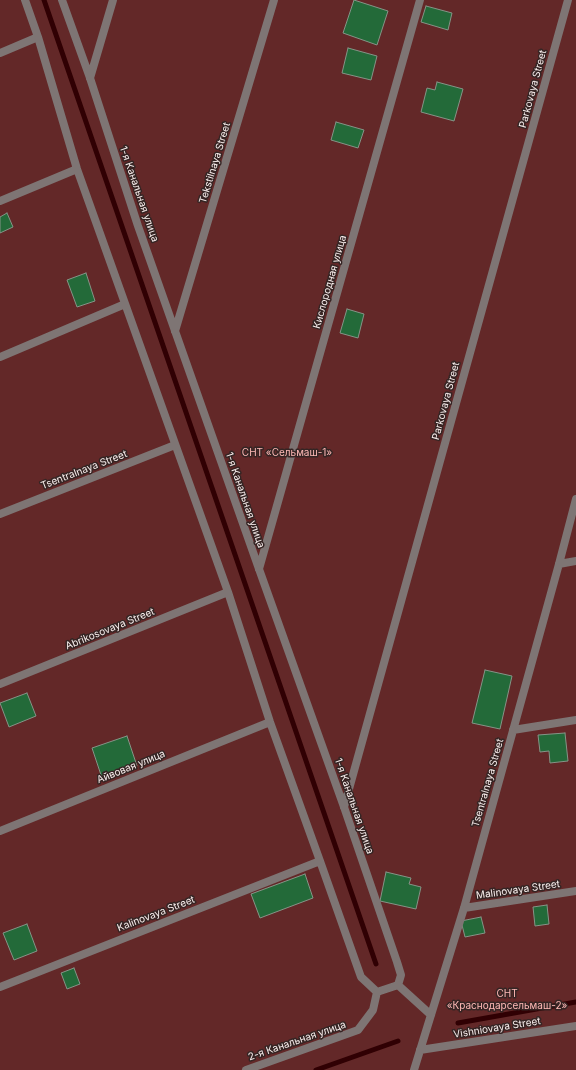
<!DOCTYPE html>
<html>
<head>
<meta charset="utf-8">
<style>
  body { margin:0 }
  canvas { display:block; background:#352524 }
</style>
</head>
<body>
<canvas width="576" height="1070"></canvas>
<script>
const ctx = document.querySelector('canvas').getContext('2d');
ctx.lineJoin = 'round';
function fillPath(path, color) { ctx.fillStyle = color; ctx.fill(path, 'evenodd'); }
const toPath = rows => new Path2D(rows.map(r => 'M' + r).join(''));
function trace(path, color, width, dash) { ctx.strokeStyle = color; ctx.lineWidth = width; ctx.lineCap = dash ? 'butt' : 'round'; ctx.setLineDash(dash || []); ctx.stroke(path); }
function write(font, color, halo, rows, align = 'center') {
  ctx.font = font + ' Inter,sans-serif'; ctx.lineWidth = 3; ctx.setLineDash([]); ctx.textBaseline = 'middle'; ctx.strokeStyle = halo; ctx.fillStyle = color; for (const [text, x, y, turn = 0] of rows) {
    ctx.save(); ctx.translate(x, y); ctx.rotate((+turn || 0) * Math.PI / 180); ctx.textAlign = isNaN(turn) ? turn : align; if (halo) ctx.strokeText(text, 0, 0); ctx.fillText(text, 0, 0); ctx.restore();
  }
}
const green = toPath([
  [0,0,576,0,576,1070,0,1070]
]);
const stream = toPath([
  [44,0,376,964],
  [458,1023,576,1002],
  [316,1070,398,1041]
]);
const building = toPath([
  [354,0,388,11,377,45,343,33,354,0],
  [426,6,452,13,448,30,421,22,426,6],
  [348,48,377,56,371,80,342,73,348,48],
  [437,82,463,89,454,121,421,112,427,88,435,90,437,82],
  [336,122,364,130,358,148,331,140,336,122],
  [7,213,13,227,0,233,0,217,7,213],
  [86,273,95,301,77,307,67,280,86,273],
  [347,309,364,314,358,338,340,333,347,309],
  [485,670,512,676,500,729,472,723,485,670],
  [27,693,36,716,9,727,0,703,27,693],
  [565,733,568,761,550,763,549,751,540,752,538,735,565,733],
  [127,736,137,766,102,778,92,748,127,736],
  [386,872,411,878,409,884,421,887,416,909,380,901,386,872],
  [305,874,313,898,260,918,251,894,305,874],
  [547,905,549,924,535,926,533,907,547,905],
  [481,917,485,933,465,937,461,921,481,917],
  [27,924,37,951,14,960,3,933,27,924],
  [74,968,80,984,67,989,61,973,74,968]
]);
const street = toPath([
  [25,0,38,37,77,169,228,592,270,722,320,861,361,977,377,992],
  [62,0,90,78,138,226,259,569,344,807,397,962,401,975,398,985,377,992],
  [0,53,38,37],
  [90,78,113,0],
  [0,201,77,169],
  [175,331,274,0],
  [0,357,125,304],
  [0,514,175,445],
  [559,564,576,561],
  [259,569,420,0],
  [0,684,228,592],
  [513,730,576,720],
  [344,807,568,0],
  [0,831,270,722],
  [464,908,576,891],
  [398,985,431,1015],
  [0,987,320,861],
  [420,1050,576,1026],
  [246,1070,358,1030,373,1010,377,992],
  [414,1070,464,908,559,564,576,499]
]);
const streetNames = [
  ["Parkovaya Street",533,89,-75],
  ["Tekstilnaya Street",215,163,-73],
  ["1-я Канальная улица",139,194,71],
  ["Кислородная улица",330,282,-74],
  ["Parkovaya Street",446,401,-75],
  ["Tsentralnaya Street",84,470,-21],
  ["1-я Канальная улица",245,500,71],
  ["Abrikosovaya Street",110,629,-22],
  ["Айвовая улица",131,767,-22],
  ["Tsentralnaya Street",488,783,-74],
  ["1-я Канальная улица",354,806,71],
  ["Malinovaya Street",518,890,-8],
  ["Kalinovaya Street",156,914,-21],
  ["Vishniovaya Street",497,1028,-9],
  ["2-я Канальная улица",297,1041,-19]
];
const parkNames = [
  ["СНТ «Сельмаш-1»",287,453],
  ["СНТ",507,994],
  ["«Краснодарсельмаш-2»",507,1006]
];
fillPath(green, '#632828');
trace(stream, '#300003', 5);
fillPath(building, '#236a39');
trace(building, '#859487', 1);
trace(street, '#7e7574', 8);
write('10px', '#f9eeed', '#352524', streetNames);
write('10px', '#ffb9b6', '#352524', parkNames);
</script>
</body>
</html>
